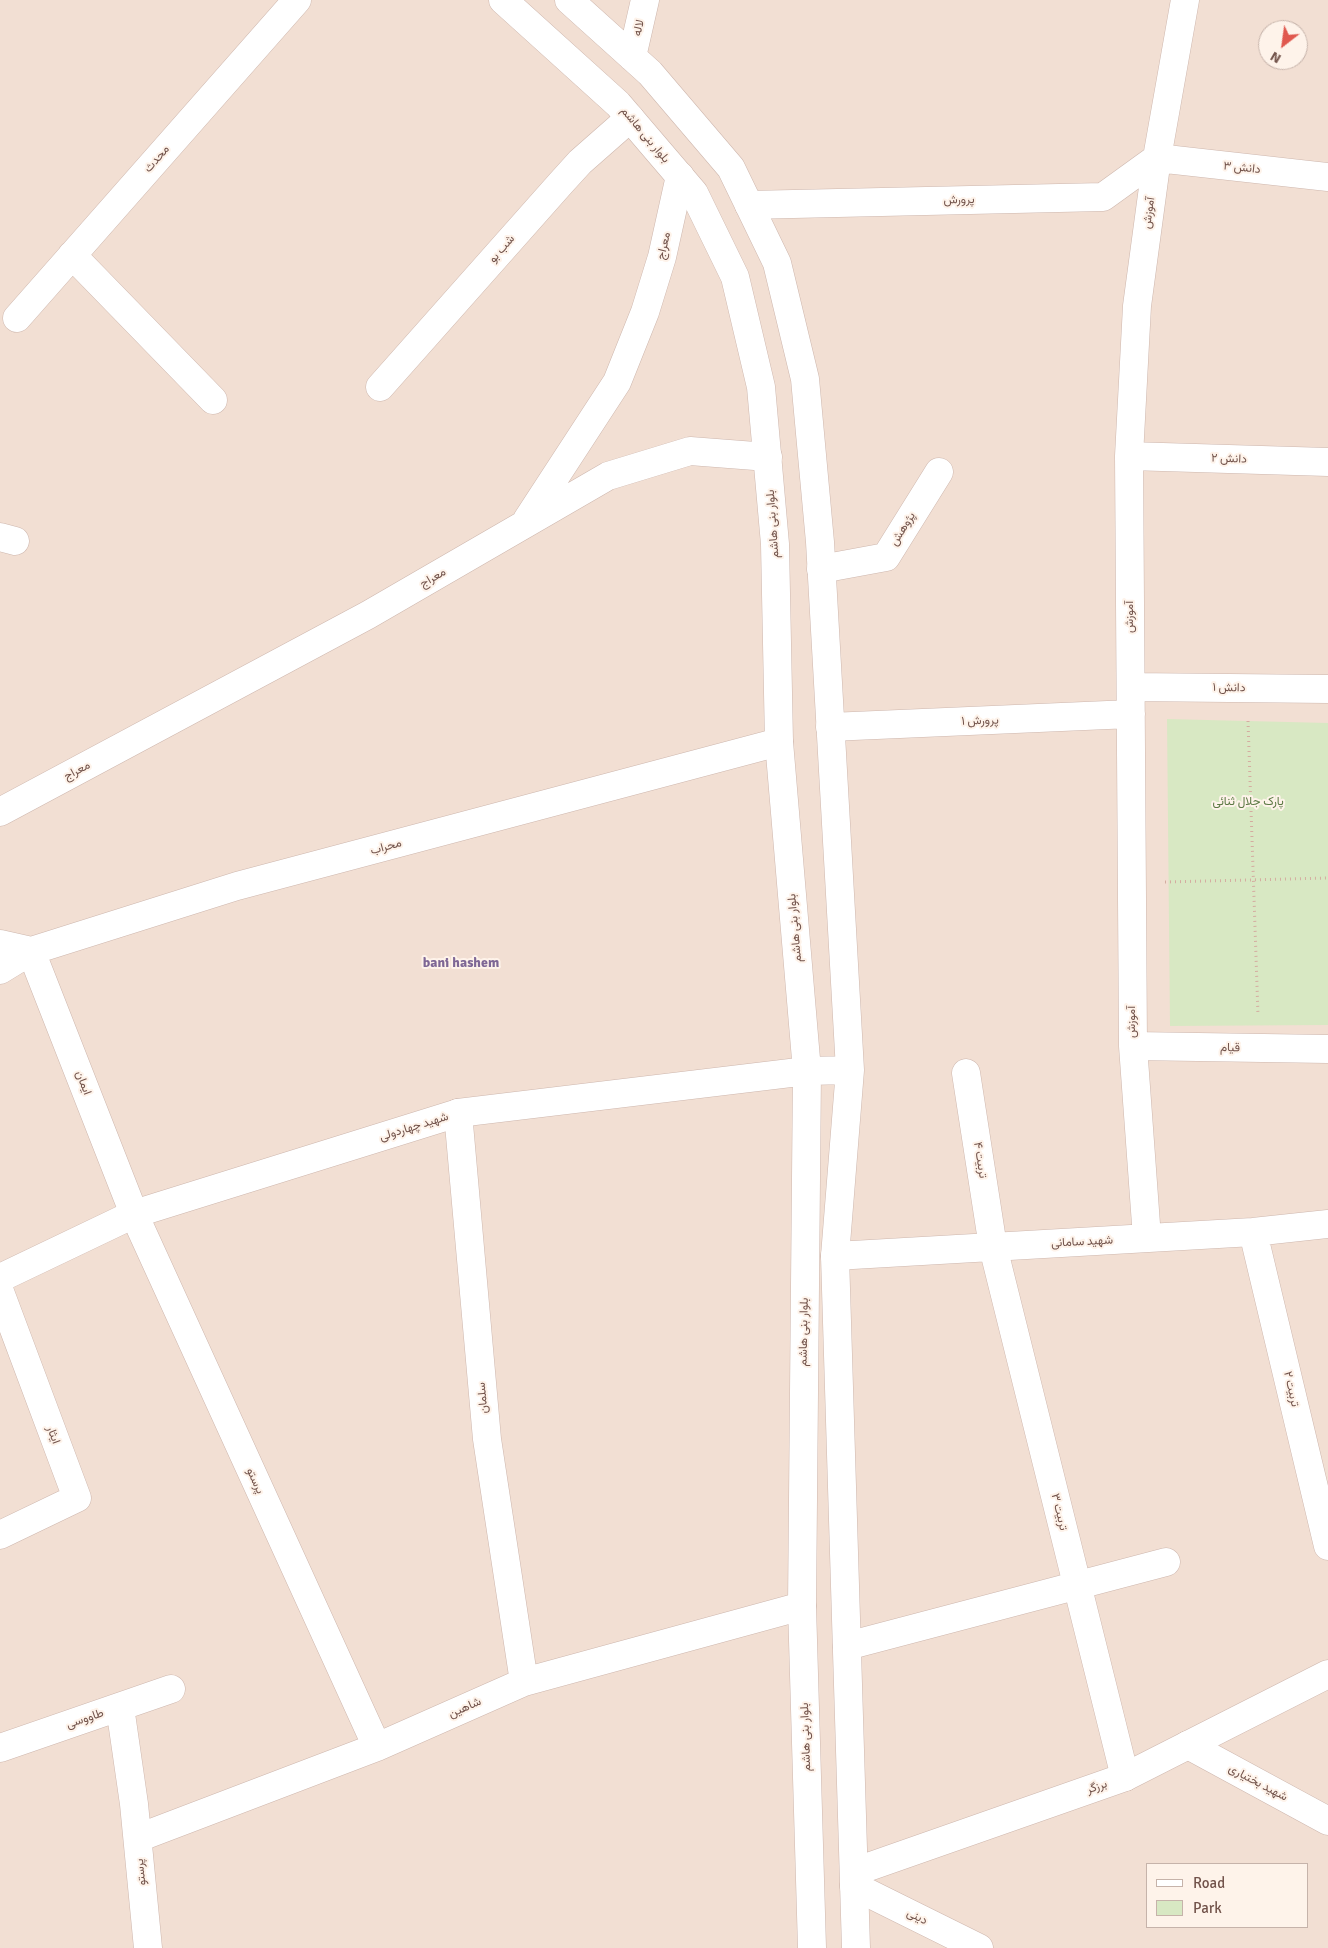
<!DOCTYPE html>
<html>
<head>
<meta charset="utf-8">
<style>
  body { margin:0 }
  #map { position:relative; width:1328px; height:1948px; overflow:hidden; background:#fbeee4; font-family:Signika,sans-serif }
  canvas { display:block }
  .legend { position:absolute; left:1146px; top:1863px; width:162px; height:65px; box-sizing:border-box; background:#fef3ea; border:1px solid #c6b3aa; margin:0; padding:6px 9px; list-style:none; font-size:15px; color:#72534b }
  .legend li { display:flex; align-items:center; gap:10px; height:25px }
  .legend b { width:25px; border:1px solid #c6b3aa }
  .north { position:absolute; left:1258px; top:20px; width:50px; height:50px; box-sizing:border-box; background:#fef3ea; border:1px solid #c6b3aa; border-radius:50%; rotate:210deg; font-size:14px; font-weight:700; line-height:20px; text-align:center; color:#72534b }
  .north::after { content:''; display:block; margin:auto; width:18px; height:22px; background:#e0584e; clip-path:polygon(50% 0,100% 100%,50% 72%,0 100%) }
</style>
</head>
<body>
<div id="map">
<canvas width="1328" height="1948"></canvas>
<ul class="legend">
<li><b style="height:6px;background:#fff"></b>Road</li>
<li><b style="height:14px;background:#d8e8c3"></b>Park</li>
</ul>
<div class="north">N</div>
</div>
<script>
const ctx = document.querySelector('canvas').getContext('2d');
ctx.lineJoin = 'round';
function fillPath(path, color) { ctx.fillStyle = color; ctx.fill(path, 'evenodd'); }
const toPath = rows => new Path2D(rows.map(r => 'M' + r).join(''));
function trace(path, color, width, dash) { ctx.strokeStyle = color; ctx.lineWidth = width; ctx.lineCap = dash ? 'butt' : 'round'; ctx.setLineDash(dash || []); ctx.stroke(path); }
function write(font, color, halo, rows, align = 'center') {
  ctx.font = font + ' Signika,Vazirmatn,sans-serif'; ctx.lineWidth = 4; ctx.setLineDash([]); ctx.textBaseline = 'middle'; ctx.strokeStyle = halo; ctx.fillStyle = color; for (const [text, x, y, turn = 0] of rows) {
    ctx.save(); ctx.translate(x, y); ctx.rotate((+turn || 0) * Math.PI / 180); ctx.textAlign = isNaN(turn) ? turn : align; if (halo) ctx.strokeText(text, 0, 0); ctx.fillText(text, 0, 0); ctx.restore();
  }
}
const residential = toPath([
  [0,0,1328,0,1328,1948,0,1948],
  [1268,30,1298,30,1298,60,1268,60],
  [1147,1864,1307,1864,1307,1927,1147,1927]
]);
const green = toPath([
  [1167,719,1328,723,1328,1025,1170,1026]
]);
const path = toPath([
  [1248,721,1258,1015],
  [1165,882,1328,878]
]);
const minor = toPath([
  [749,205,1103,197,1157,158,1328,177],
  [72,255,213,400],
  [17,318,297,0],
  [380,387,560,184,580,162,630,118],
  [1129,456,1328,462],
  [527,520,617,382,645,312,662,257,680,176],
  [0,537,15,541],
  [821,569,886,557,939,472],
  [1131,687,1328,689],
  [830,727,1131,714],
  [0,812,368,615,608,476,690,451,768,457],
  [0,944,31,951,134,1214,377,1747],
  [0,970,31,951,237,886,779,742],
  [1133,1046,1328,1049],
  [966,1073,993,1247,1125,1777],
  [458,1113,487,1439,524,1682],
  [1253,1232,1328,1546],
  [1147,1238,1133,1046,1129,456,1137,306,1157,158,1185,0],
  [835,1256,1253,1232,1328,1224],
  [0,1292,77,1498,0,1535],
  [847,1646,1166,1562],
  [120,1707,134,1804,148,1948],
  [1188,1745,1328,1821],
  [0,1748,171,1689],
  [138,1838,377,1747,524,1682,802,1606],
  [854,1886,979,1948]
]);
const tertiary = toPath([
  [503,0,618,104,694,193,735,277,761,387,775,544,779,742,807,1071,802,1606,812,1948],
  [569,0,650,73,731,168,777,263,805,379,820,542,850,1070,835,1256,856,1948],
  [632,57,645,0],
  [0,1278,134,1214,458,1113,807,1071,850,1070],
  [854,1872,1125,1777,1328,1674]
]);
const streetNames = [
  ["لاله",639,28,-77],
  ["بلوار بنی هاشم",645,135,50],
  ["محدث",157,159,-49],
  ["دانش ۳",1242,168,6],
  ["پرورش",959,200,-1],
  ["آموزش",1149,213,-82],
  ["معراج",664,246,-77],
  ["شب بو",502,249,-49],
  ["دانش ۲",1229,459,2],
  ["بلوار بنی هاشم",773,524,-94],
  ["پژوهش",903,529,-58],
  ["معراج",433,578,-30],
  ["آموزش",1130,617,-90],
  ["دانش ۱",1229,688,1],
  ["پرورش ۱",980,721,-2],
  ["معراج",77,771,-28],
  ["محراب",386,847,-15],
  ["بلوار بنی هاشم",795,928,-95],
  ["آموزش",1132,1022,-90],
  ["قیام",1230,1048,1],
  ["ایمان",83,1083,69],
  ["شهید چهاردولی",414,1127,-17],
  ["تربیت ۴",980,1160,81],
  ["شهید سامانی",1082,1242,-3],
  ["بلوار بنی هاشم",804,1332,-89],
  ["تربیت ۲",1291,1389,77],
  ["سلمان",483,1398,-95],
  ["ایثار",53,1435,69],
  ["پرستو",255,1481,66],
  ["تربیت ۳",1059,1512,76],
  ["شاهین",465,1708,-24],
  ["طاووسی",85,1719,-19],
  ["بلوار بنی هاشم",806,1737,-92],
  ["شهید بختیاری",1258,1783,28],
  ["برزگر",1097,1787,-19],
  ["پرستو",141,1872,-96],
  ["دینی",917,1917,27]
];
const parkNames = [
  ["پارک جلال ثنائی",1248,802]
];
const neighbourhoodNames = [
  ["bani hashem",461,963]
];
fillPath(residential, '#f2dfd3');
fillPath(green, '#d8e8c3');
trace(minor, '#ceb7ae', 29);
trace(tertiary, '#ceb7ae', 29);
trace(path, '#d4aca0', 3, [1, 4]);
trace(minor, '#fff', 28);
trace(tertiary, '#fff', 28);
write('12px', '#72534b', '#fef3ea', streetNames);
write('12px', '#5b7843', '#fef3ea', parkNames);
write('bold 14px', '#7e6795', '#fef3ea', neighbourhoodNames);
</script>
</body>
</html>
